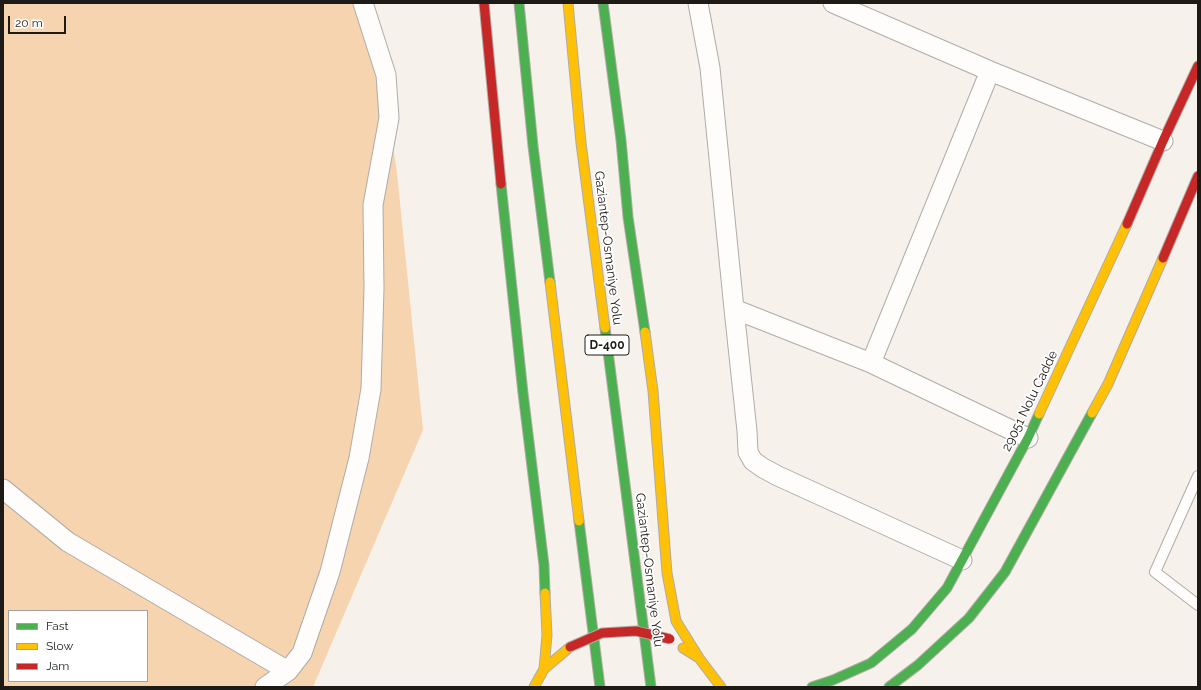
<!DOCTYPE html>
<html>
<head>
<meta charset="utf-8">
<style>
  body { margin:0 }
  #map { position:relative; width:1201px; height:690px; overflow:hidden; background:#f7f1eb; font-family:Raleway,sans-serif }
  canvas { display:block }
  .frame { position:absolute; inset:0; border:4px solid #1e1a16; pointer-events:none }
  .legend { position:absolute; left:8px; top:610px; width:140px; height:72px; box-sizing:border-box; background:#fff; border:1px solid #a5a3a2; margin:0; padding:5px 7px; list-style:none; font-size:12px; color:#1e1a16 }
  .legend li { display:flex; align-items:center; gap:8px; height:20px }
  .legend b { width:20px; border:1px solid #a5a3a2 }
  .scale { position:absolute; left:8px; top:16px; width:58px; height:18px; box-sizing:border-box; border:2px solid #1e1a16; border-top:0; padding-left:5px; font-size:12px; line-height:14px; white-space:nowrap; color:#1e1a16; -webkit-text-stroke:3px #fff; paint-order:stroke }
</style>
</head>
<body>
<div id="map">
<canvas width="1201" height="690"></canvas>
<div class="frame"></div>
<ul class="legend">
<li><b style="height:5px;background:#4caf50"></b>Fast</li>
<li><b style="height:5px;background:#ffc107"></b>Slow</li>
<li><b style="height:5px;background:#c62828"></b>Jam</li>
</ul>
<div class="scale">20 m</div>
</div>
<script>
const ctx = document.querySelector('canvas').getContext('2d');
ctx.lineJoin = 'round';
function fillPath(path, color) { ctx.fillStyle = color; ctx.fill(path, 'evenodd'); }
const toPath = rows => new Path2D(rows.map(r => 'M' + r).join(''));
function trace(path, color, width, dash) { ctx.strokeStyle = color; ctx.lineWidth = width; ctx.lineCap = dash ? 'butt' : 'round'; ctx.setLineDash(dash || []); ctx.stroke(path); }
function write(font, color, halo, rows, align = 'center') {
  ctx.font = font + ' Raleway,sans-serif'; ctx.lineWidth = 3.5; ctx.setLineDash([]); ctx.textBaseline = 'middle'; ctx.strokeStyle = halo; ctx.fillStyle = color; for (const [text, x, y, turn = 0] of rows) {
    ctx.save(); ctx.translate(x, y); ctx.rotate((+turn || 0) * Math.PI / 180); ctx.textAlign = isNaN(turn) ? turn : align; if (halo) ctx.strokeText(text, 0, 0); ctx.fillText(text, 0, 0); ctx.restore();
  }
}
const green = toPath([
  [3,3,373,3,397,173,423,430,313,687,3,687],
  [9,611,147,611,147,681,9,681]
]);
const lane = toPath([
  [1198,476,1155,572,1198,605]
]);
const street = toPath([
  [698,3,710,68,734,309,871,363,1028,438],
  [833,3,990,71,1163,141],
  [734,309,747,431,748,452,753,461,763,468,778,476,962,560],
  [871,363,990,71],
  [3,489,68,542,288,671],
  [265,687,288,671,302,653,330,572,359,458,371,389,374,288,373,205,389,118,386,75,363,3]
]);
const fast = toPath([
  [519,3,533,146,550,282],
  [603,3,621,140,628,217,645,332],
  [501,184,523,393,544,565,545,593],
  [605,328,651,687],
  [579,521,600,687],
  [812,687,833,680,871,663,912,629,947,588,1028,438,1039,414],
  [889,687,918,665,969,618,1005,572,1092,413]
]);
const slow = toPath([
  [568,3,581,143,605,328],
  [550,282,579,521],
  [645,332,653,391,667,573,676,621,699,658],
  [1092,413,1108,384,1163,258],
  [1039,414,1127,224],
  [683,648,699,658,721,687],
  [544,669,547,635,545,593],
  [534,687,544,669,570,647]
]);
const jam = toPath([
  [484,3,501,184],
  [1127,224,1163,141,1198,66],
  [1163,258,1198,176]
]);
const jamBridge = toPath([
  [570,647,602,633,636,631,670,639]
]);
const shields = [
  [607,345,44]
];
const shieldNames = [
  ["D-400",607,345]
];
const streetNames = [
  ["Gaziantep-Osmaniye Yolu",608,248,83],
  ["29051 Nolu Cadde",1030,401,-64],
  ["Gaziantep-Osmaniye Yolu",649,570,83]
];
fillPath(green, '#f6d4b0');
trace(lane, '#b0aba6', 12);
trace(street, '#b0aba6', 21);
trace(fast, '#b0aba6', 11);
trace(slow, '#b0aba6', 11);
trace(jam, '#b0aba6', 11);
trace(lane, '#fefdfc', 10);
trace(street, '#fefdfc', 19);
trace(fast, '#4caf50', 9);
trace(slow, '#ffc107', 9);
trace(jam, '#c62828', 9);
trace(jamBridge, '#b0aba6', 11, []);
trace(jamBridge, '#c62828', 9);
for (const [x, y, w] of shields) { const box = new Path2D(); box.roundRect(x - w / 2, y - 10, w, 20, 3); ctx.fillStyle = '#fff'; ctx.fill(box); trace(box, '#1e1a16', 1); }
write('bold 12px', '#1e1a16', null, shieldNames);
write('13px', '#1e1a16', '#fff', streetNames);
</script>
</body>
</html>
